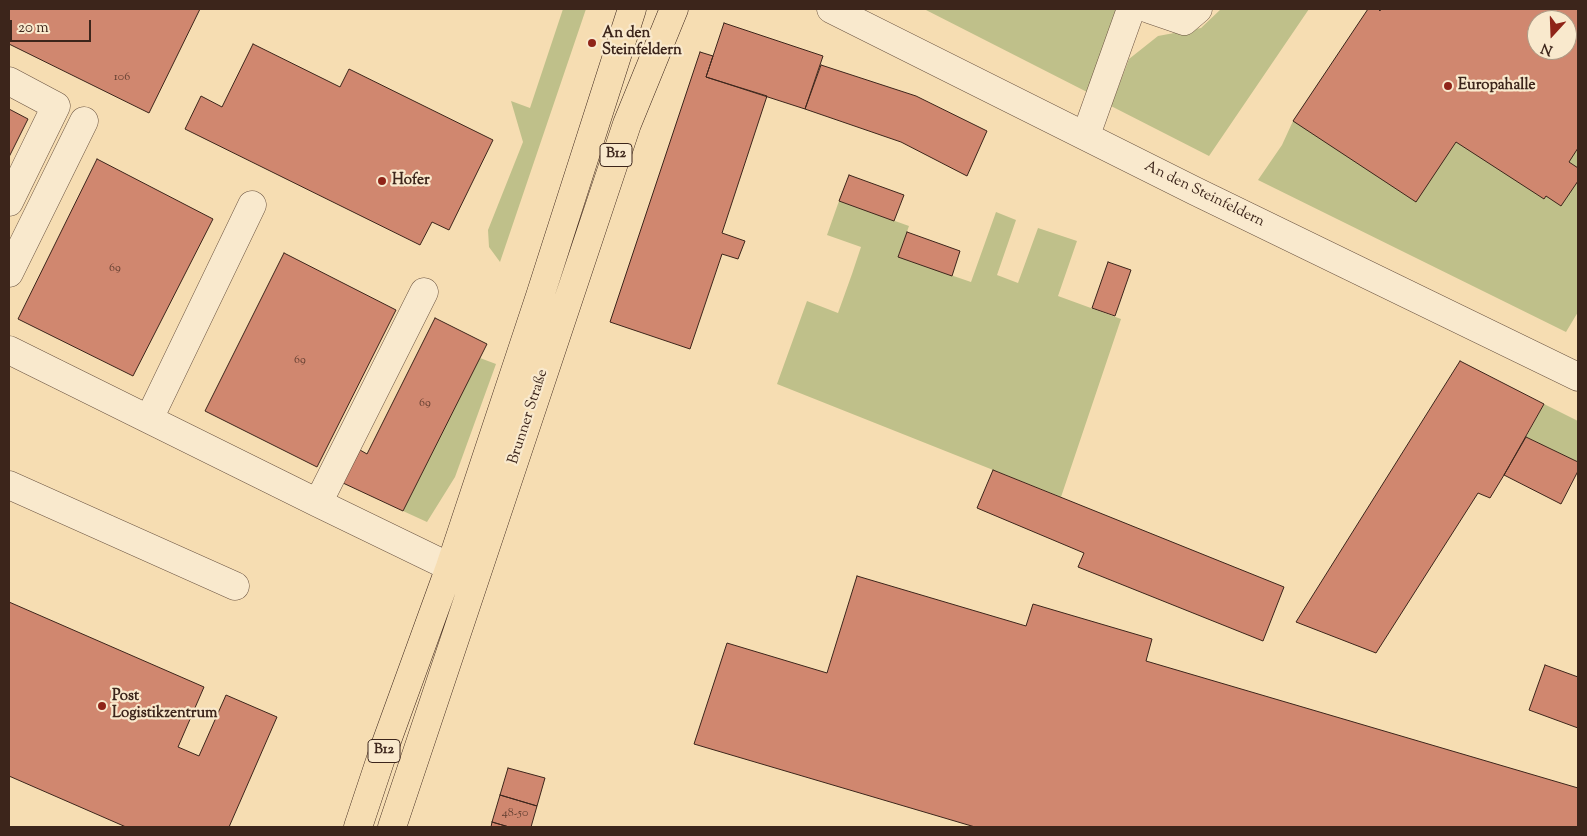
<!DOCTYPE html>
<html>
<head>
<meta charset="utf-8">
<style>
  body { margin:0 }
  #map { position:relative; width:1587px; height:836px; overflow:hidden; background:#f6ddb2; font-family:"Sorts Mill Goudy",serif }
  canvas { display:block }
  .frame { position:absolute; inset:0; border:10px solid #3c251b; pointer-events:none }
  .north { position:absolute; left:1527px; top:10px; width:50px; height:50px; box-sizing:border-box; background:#f9e9cd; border:1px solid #ad9b86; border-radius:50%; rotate:200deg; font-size:14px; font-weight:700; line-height:20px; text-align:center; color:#3c251b }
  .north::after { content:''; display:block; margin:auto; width:18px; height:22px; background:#8f2418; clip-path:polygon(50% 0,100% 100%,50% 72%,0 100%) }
  .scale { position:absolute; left:10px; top:20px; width:81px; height:22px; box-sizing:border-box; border:2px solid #3c251b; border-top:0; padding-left:6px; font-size:15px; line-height:18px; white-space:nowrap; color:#3c251b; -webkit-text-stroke:4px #f9e9cd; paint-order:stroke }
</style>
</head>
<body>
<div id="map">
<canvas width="1587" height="836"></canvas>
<div class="frame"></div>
<div class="north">N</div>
<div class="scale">20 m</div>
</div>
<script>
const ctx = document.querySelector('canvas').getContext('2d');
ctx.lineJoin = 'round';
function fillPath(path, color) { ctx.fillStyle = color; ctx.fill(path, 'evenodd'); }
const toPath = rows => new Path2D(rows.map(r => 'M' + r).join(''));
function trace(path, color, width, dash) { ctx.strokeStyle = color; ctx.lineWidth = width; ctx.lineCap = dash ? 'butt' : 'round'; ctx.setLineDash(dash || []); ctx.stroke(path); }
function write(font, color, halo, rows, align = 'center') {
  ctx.font = font + ' "Sorts Mill Goudy",serif'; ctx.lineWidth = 4.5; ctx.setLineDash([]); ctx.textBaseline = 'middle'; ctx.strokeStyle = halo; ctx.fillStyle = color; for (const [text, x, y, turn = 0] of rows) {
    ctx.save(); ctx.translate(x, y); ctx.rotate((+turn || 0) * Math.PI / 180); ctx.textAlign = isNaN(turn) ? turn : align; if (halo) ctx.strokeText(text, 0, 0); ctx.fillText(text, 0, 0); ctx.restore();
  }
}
const green = toPath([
  [563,9,586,9,500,262,489,247,488,230,523,142,511,101,530,108],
  [924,9,1115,9,1118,10,1087,92],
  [1221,9,1309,9,1209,156,1111,106,1129,59,1158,36,1201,28],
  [1368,9,1578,9,1578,312,1566,332,1258,180,1282,145,1293,121],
  [1537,20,1567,20,1567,50,1537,50],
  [839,201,909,226,898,257,971,282,996,212,1016,220,997,275,1018,283,1038,228,1077,241,1058,296,1121,319,1061,497,777,384,807,301,838,313,852,274,861,247,827,235],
  [480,358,496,364,455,477,427,522,403,511],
  [1544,404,1578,421,1578,462,1526,437]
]);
const building = toPath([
  [9,9,200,9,149,113,9,44,9,9],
  [1368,9,1378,9,1380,11,1381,9,1578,9,1578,148,1569,162,1578,168,1578,181,1561,206,1546,196,1544,199,1456,142,1416,202,1293,121,1368,9],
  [1537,20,1567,20,1567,50,1537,50,1537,20],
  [724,23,823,56,805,109,706,77,724,23],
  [253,44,340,87,349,69,493,140,449,230,432,222,420,245,185,129,201,96,222,107,253,44],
  [700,52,713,56,706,77,767,96,722,233,745,241,738,259,722,254,690,349,610,322,700,52],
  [821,65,916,96,987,131,967,176,901,142,805,109,821,65],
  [9,109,28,119,9,157,9,109],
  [97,159,213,219,133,376,18,319,97,159],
  [849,175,904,195,894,221,839,201,849,175],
  [907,232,960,251,952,276,898,257,907,232],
  [284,253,396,310,317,467,205,411,284,253],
  [1108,262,1131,270,1115,316,1092,308,1108,262],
  [435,318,487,344,403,511,343,483,360,450,367,454,435,318],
  [1460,361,1544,404,1504,475,1490,498,1478,493,1376,653,1296,622,1460,361],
  [1526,437,1578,462,1578,471,1561,504,1504,475,1526,437],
  [993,470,1284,587,1263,641,1078,567,1084,553,977,508,993,470],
  [857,576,1026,626,1033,604,1152,639,1146,661,1578,788,1578,827,975,827,694,744,727,643,827,673,857,576],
  [9,602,204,687,178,747,199,756,226,695,277,717,229,827,126,827,9,776,9,602],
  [1545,665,1578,677,1578,728,1529,710,1545,665],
  [508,768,545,778,537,806,500,795,508,768],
  [500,795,537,806,531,827,509,827,492,822,500,795],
  [492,822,509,827,491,827,492,822]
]);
const minor = toPath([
  [831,9,1195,191,1578,377],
  [1149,9,1184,21,1198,9],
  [9,81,56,106,9,202],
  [1086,135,1131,9],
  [9,273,84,121],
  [9,350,318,503,450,567,472,576],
  [149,419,252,205],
  [9,485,235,586],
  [318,503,424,292]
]);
const major = toPath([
  [358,827,385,746,450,567,540,296,632,9],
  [392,827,627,124,674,9]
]);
const markers = [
  [592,43,5,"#8f2418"],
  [1448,86,5,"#8f2418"],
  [382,181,5,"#8f2418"],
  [102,706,5,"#8f2418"]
];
const numberNames = [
  ["106",122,78],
  ["69",115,269],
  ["69",300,361],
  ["69",425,404],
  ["48-50",515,814]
];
const shields = [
  [616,155,32],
  [384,751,32]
];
const shieldNames = [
  ["B12",616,155],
  ["B12",384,751]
];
const poiNames = [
  ["An den",602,34],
  ["Steinfeldern",602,51],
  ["Europahalle",1458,86],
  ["Hofer",392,181],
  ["Post",112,697],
  ["Logistikzentrum",112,714]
];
const streetNames = [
  ["An den Steinfeldern",1204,195,26],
  ["Brunner Straße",529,417,-72]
];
fillPath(green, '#bfc08a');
fillPath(building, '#d0876f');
trace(building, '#3c251b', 1);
trace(minor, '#6a5341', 29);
trace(major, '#3c251b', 29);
trace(minor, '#f9e9cd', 28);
trace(major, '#f6ddb2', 28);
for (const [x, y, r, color] of markers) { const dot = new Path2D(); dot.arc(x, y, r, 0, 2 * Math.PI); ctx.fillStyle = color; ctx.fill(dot); trace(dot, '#f9e9cd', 2); }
write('12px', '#613e30', null, numberNames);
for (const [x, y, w] of shields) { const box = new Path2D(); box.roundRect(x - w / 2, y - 11.5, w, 23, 4); ctx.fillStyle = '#f9e9cd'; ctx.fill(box); trace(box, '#3c251b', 1); }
write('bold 14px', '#3c251b', null, shieldNames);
write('bold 15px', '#3c251b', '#f9e9cd', poiNames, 'left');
write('15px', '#3c251b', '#f9e9cd', streetNames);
</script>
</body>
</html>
